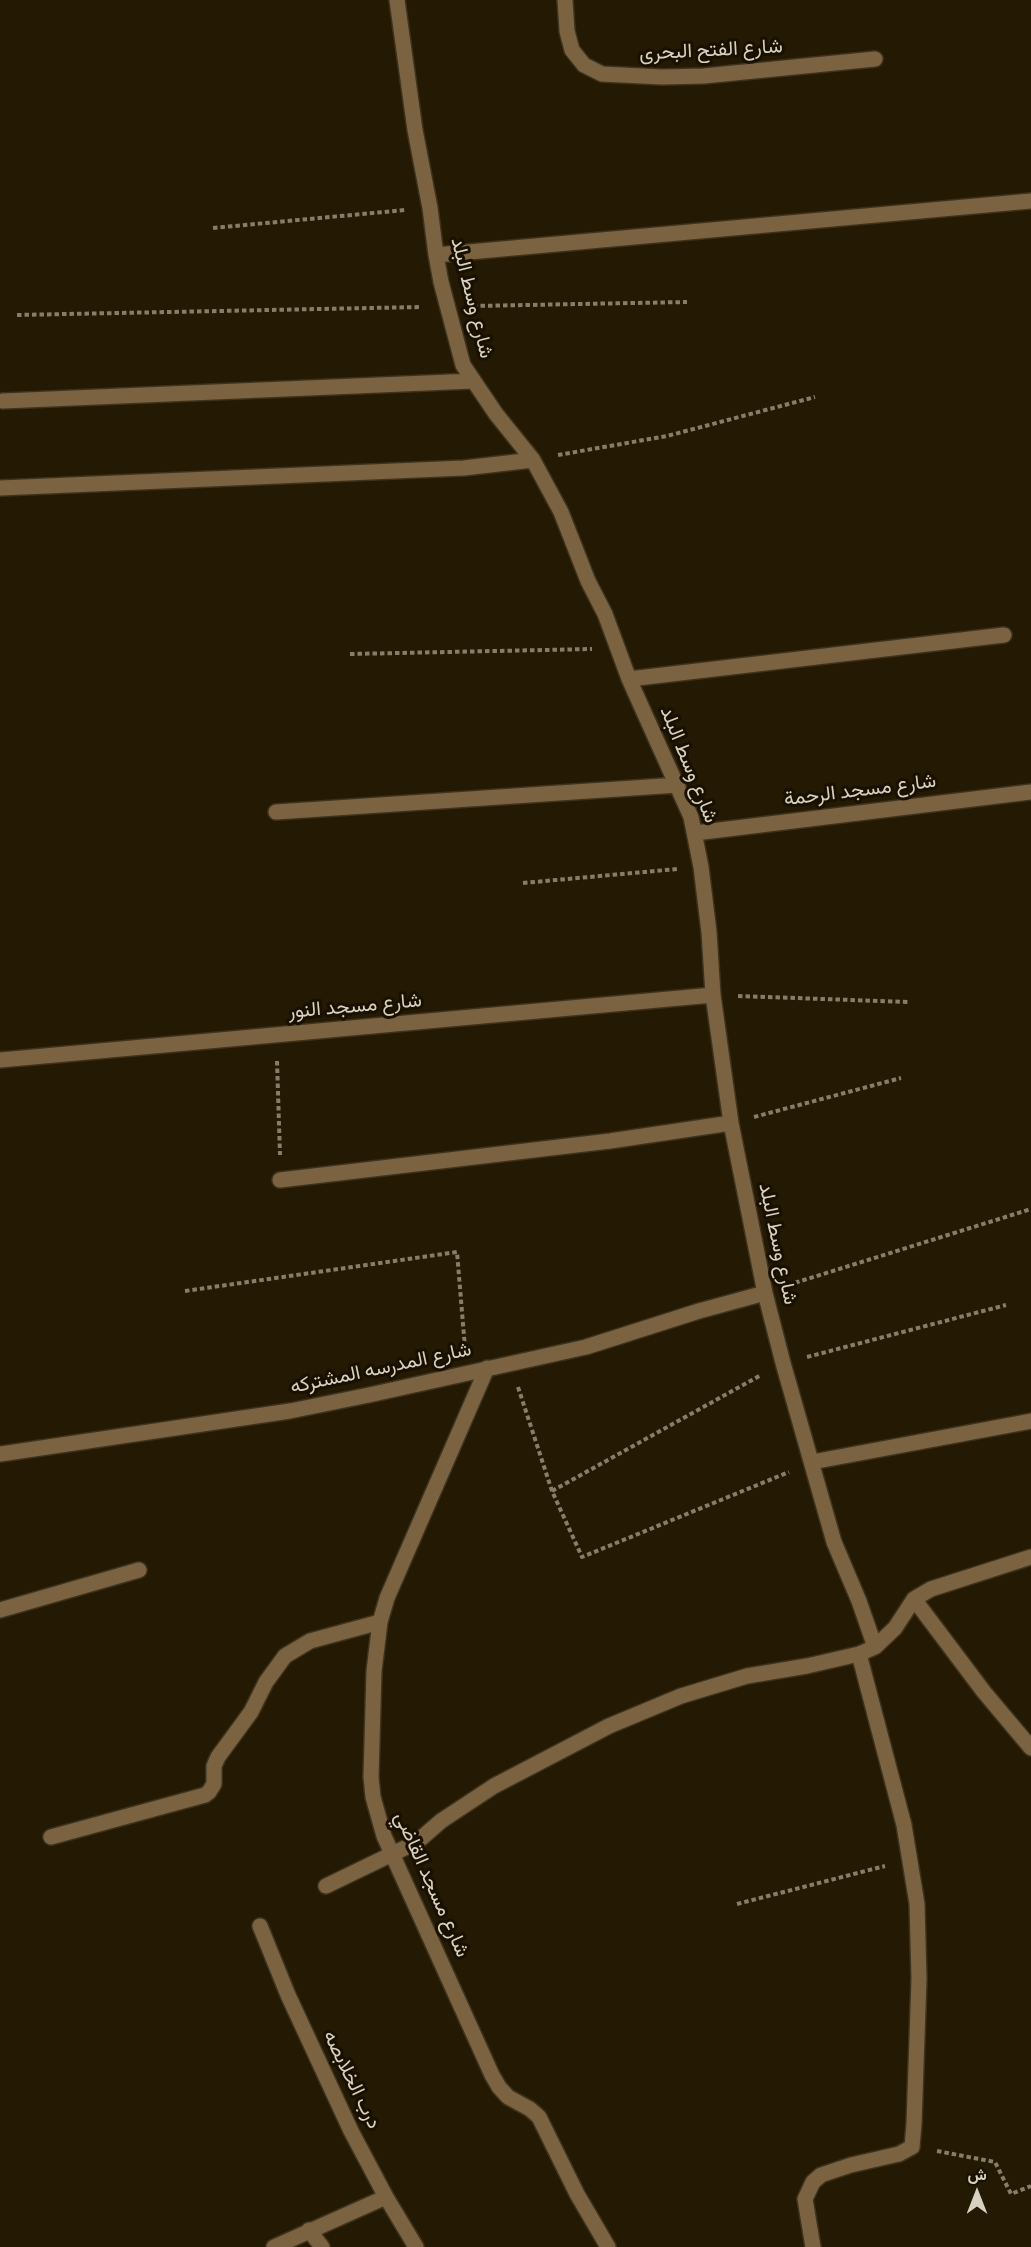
<!DOCTYPE html>
<html>
<head>
<meta charset="utf-8">
<style>
  body { margin:0 }
  #map { position:relative; width:1031px; height:2247px; overflow:hidden; background:#241902; font-family:"Roboto Condensed",Vazirmatn,sans-serif }
  canvas { display:block }
  .north { position:absolute; left:947px; top:2163px; width:60px; height:60px; -webkit-text-stroke:4px #1a1000; paint-order:stroke; rotate:0deg; font-size:16px; font-weight:700; line-height:24px; text-align:center; color:#d7d1c2 }
  .north::after { content:''; display:block; margin:auto; width:21px; height:27px; background:#d7d1c2; clip-path:polygon(50% 0,100% 100%,50% 72%,0 100%) }
</style>
</head>
<body>
<div id="map">
<canvas width="1031" height="2247"></canvas>
<div class="north">ش</div>
</div>
<script>
const ctx = document.querySelector('canvas').getContext('2d');
ctx.lineJoin = 'round';
const toPath = rows => new Path2D(rows.map(r => 'M' + r).join(''));
function trace(path, color, width, dash) { ctx.strokeStyle = color; ctx.lineWidth = width; ctx.lineCap = dash ? 'butt' : 'round'; ctx.setLineDash(dash || []); ctx.stroke(path); }
function write(font, color, halo, rows, align = 'center') {
  ctx.font = font + ' "Roboto Condensed",Vazirmatn,sans-serif'; ctx.lineWidth = 6; ctx.setLineDash([]); ctx.textBaseline = 'middle'; ctx.strokeStyle = halo; ctx.fillStyle = color; for (const [text, x, y, turn = 0] of rows) {
    ctx.save(); ctx.translate(x, y); ctx.rotate((+turn || 0) * Math.PI / 180); ctx.textAlign = isNaN(turn) ? turn : align; if (halo) ctx.strokeText(text, 0, 0); ctx.fillText(text, 0, 0); ctx.restore();
  }
}
const path = toPath([
  [213,228,405,210],
  [473,306,687,302],
  [17,315,421,307],
  [558,455,667,436,815,397],
  [350,654,592,649],
  [523,883,677,869],
  [738,996,908,1002],
  [277,1061,280,1155],
  [754,1117,901,1078],
  [788,1285,1031,1209],
  [185,1291,457,1252,465,1348],
  [807,1357,1006,1305],
  [518,1387,552,1491,582,1557,789,1472],
  [552,1491,761,1375],
  [737,1904,885,1866],
  [937,2151,995,2162,1011,2194,1031,2186]
]);
const minor = toPath([
  [397,0,415,130,430,208,436,255,441,282,463,365,496,414,533,460,561,512,588,581,605,614,629,679,691,817,701,867,709,932,713,995,731,1123,765,1293,783,1363,834,1542,859,1601,875,1647],
  [565,0,567,31,572,50,584,65,602,74,662,77,704,76,875,59],
  [436,255,1031,201],
  [3,401,473,381],
  [0,488,464,468,533,460],
  [629,679,1004,635],
  [276,812,678,785],
  [695,833,1031,792],
  [0,1060,713,995],
  [280,1180,610,1141,731,1123],
  [487,1368,387,1598,380,1622,374,1671,371,1777,373,1797,384,1836,492,2075,499,2087,508,2097,530,2109,539,2117,577,2194,608,2247],
  [0,1454,290,1411,369,1395,586,1347,699,1311,765,1293],
  [812,1462,1031,1421],
  [914,1599,984,1692,1031,1748],
  [0,1610,139,1570],
  [51,1837,205,1795,209,1792,214,1784,214,1766,218,1757,251,1712,266,1682,285,1656,310,1641,380,1622],
  [326,1886,417,1842,441,1821,494,1786,609,1726,681,1696,747,1676,807,1666,859,1654,875,1647,895,1628,914,1599,931,1589,1031,1557],
  [260,1926,288,1995,351,2131,386,2197,416,2247],
  [309,2230,322,2247],
  [274,2247,386,2197],
  [813,2247,805,2199,813,2182,821,2175,851,2165,899,2154,912,2147,914,2124,919,1979,917,1904,904,1825,859,1654]
]);
const streetNames = [
  ["شارع الفتح البحرى",711,51,-3],
  ["شارع وسط البلد",471,298,76],
  ["شارع وسط البلد",688,765,68],
  ["شارع مسجد الرحمة",860,791,-7],
  ["شارع مسجد النور",355,1007,-5],
  ["شارع وسط البلد",777,1244,78],
  ["شارع المدرسه المشتركه",381,1369,-12],
  ["شارع مسجد القاضي",431,1885,66],
  ["درب الخلابصه",351,2080,64]
];
trace(minor, '#3d331d', 18);
trace(path, '#867e6b', 4, [4.5, 3]);
trace(minor, '#7b6241', 15);
write('20px', '#d7d1c2', '#1a1000', streetNames);
</script>
</body>
</html>
